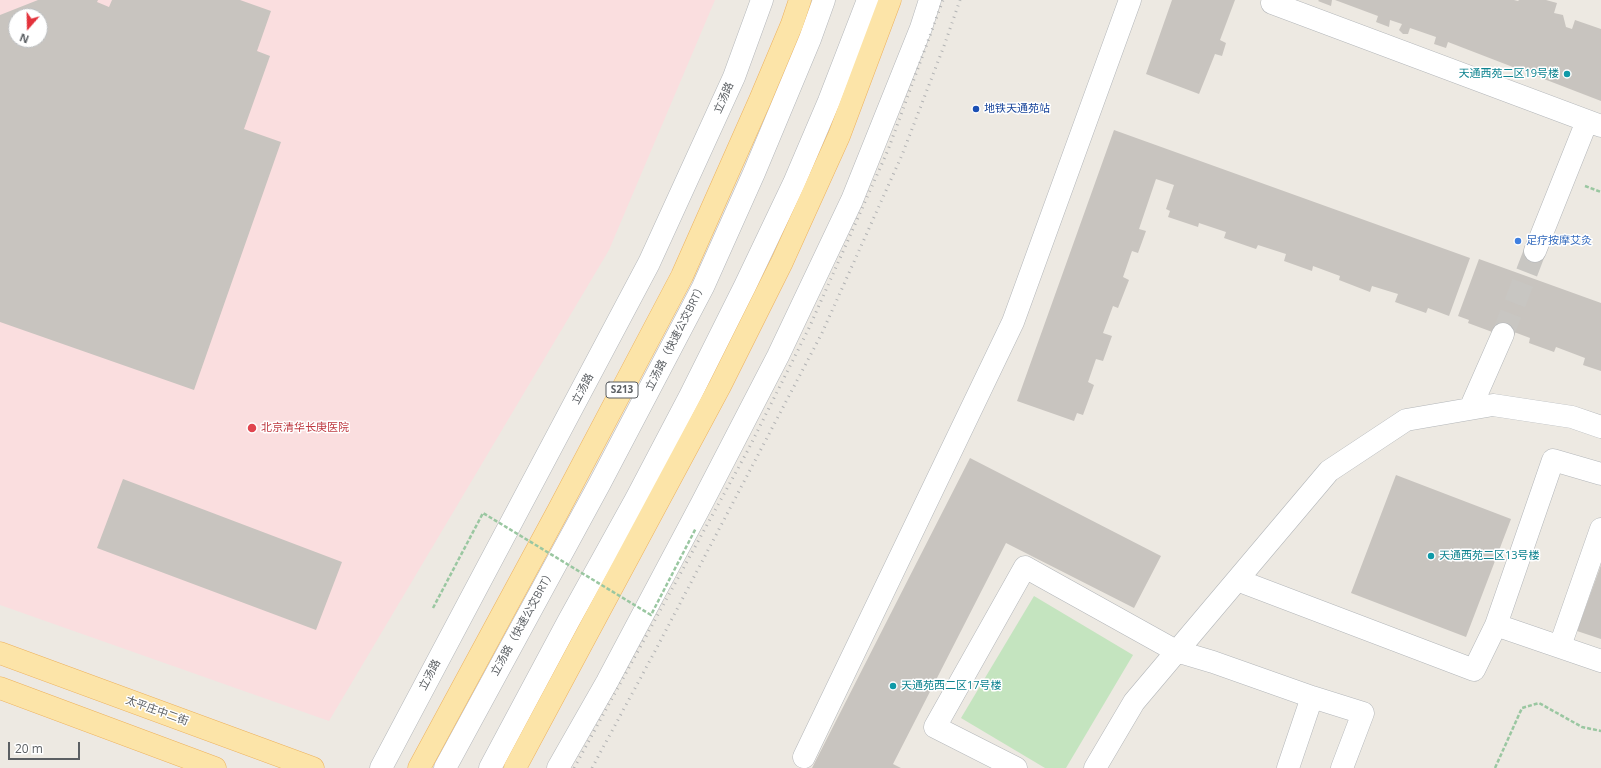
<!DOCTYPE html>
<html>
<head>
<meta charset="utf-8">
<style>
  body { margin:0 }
  #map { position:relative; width:1601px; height:768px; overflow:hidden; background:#ede9e2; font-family:"Open Sans",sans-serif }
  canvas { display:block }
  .north { position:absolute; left:8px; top:8px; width:40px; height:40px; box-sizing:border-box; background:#fff; border:1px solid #bdbfc1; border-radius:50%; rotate:200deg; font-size:11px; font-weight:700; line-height:16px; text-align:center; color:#5b5f63 }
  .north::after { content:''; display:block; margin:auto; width:14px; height:18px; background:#e3323b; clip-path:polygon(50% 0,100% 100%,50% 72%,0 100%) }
  .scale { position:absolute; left:8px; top:742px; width:72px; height:18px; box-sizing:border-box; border:2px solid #5b5f63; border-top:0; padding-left:5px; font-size:12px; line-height:14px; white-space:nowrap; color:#5b5f63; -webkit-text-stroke:3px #fff; paint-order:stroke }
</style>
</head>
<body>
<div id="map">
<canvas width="1601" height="768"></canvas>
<div class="north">N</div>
<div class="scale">20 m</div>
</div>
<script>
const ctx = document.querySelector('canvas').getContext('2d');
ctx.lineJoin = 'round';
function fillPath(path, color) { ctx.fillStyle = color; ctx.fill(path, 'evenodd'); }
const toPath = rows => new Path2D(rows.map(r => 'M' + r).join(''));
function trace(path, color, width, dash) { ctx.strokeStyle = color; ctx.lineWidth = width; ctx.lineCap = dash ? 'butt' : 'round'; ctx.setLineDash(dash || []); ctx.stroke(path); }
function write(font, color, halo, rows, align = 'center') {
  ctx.font = font + ' "Open Sans","Noto Sans SC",sans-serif'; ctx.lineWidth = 3; ctx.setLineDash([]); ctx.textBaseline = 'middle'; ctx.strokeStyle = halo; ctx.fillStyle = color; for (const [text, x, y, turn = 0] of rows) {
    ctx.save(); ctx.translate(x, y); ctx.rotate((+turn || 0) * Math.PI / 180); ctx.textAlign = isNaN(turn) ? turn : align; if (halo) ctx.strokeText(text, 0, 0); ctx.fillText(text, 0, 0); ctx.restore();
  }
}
const medical = toPath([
  [0,0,715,0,609,250,329,721,0,605],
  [16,16,40,16,40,40,16,40]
]);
const green = toPath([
  [1034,596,1133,655,1066,768,1045,768,961,718]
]);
const building = toPath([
  [38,0,98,0,97,2,109,7,112,0,240,0,271,11,257,51,270,56,244,129,281,142,194,390,0,322,0,15],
  [16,16,40,16,40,40,16,40],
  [1172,0,1235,0,1220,40,1226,43,1222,56,1215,54,1199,94,1146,74],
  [1319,0,1332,0,1331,6,1318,1],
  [1335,0,1514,0,1518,1,1519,0,1546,0,1557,3,1554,13,1563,15,1566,27,1572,29,1575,20,1601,29,1601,101,1448,42,1446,48,1434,44,1436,37,1410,28,1408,34,1403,34,1399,30,1402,24,1390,20,1389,27,1376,22,1378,16],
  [1114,130,1470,258,1449,316,1428,308,1426,313,1395,302,1398,294,1372,286,1370,292,1339,280,1340,276,1313,266,1312,271,1284,261,1286,254,1258,245,1256,249,1224,238,1226,232,1199,223,1198,227,1168,217,1170,211,1166,209,1174,185,1156,179,1139,229,1146,231,1138,253,1132,251,1123,277,1129,280,1118,308,1113,306,1103,333,1112,336,1103,361,1096,359,1088,382,1094,385,1083,415,1077,413,1074,421,1017,401],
  [1479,259,1601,303,1601,371,1583,365,1585,358,1556,347,1554,352,1529,343,1530,338,1498,326,1495,333,1468,323,1469,320,1458,316],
  [970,458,1161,556,1134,608,1006,543,893,764,901,768,812,768],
  [1396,475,1511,519,1466,637,1351,593],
  [123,479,342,562,316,630,97,548],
  [1601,565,1601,639,1577,631]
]);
const minorTunnel = toPath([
  [1503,334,1535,251]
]);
const path = toPath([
  [1585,186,1601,192],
  [1495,768,1522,708,1539,703,1582,727,1601,731]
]);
const minor = toPath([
  [1272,3,1601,126],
  [1535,251,1587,121],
  [1470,409,1503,334],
  [1237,580,1474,670,1496,625,1601,661],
  [1496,625,1553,460,1601,474],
  [1560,646,1601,529],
  [804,757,1013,322,1130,0],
  [381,768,649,263,734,77,762,0],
  [445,768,600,483,703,287,754,173,810,39,824,0],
  [490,768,568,622,636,499,690,396,745,286,794,183,829,101,868,0],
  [558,768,607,682,702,503,778,356,852,200,921,28,930,0],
  [1016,768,935,727,1025,567,1176,651,1213,662,1312,697,1363,713,1342,768],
  [1095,768,1134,702,1329,471,1406,420,1493,405,1572,417,1601,427],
  [1288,768,1312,697]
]);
const major = toPath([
  [0,653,313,768],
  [0,688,215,768],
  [419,768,558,511,682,276,760,100,792,24,800,0],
  [515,768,720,386,782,262,839,136,890,0]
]);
const rail = toPath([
  [574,768,748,450,809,328,888,150,943,0],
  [592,768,654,653,822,333,902,155,944,46,960,0]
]);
const pathBridge = toPath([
  [433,608,483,513,651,615,696,528]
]);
const markers = [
  [1567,74,4,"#0f9aa8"],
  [976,109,4,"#1a4fb4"],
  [1518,241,4,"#3f7fe0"],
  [252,428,5,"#e0444e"],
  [1431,556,4,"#0f9aa8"],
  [893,686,4,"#0f9aa8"]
];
const shields = [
  [622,390,32]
];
const shieldNames = [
  ["S213",622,390]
];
const cultureNames = [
  ["天通西苑二区19号楼",1559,74,"right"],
  ["天通西苑二区13号楼",1439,556],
  ["天通苑西二区17号楼",901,686]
];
const streetNames = [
  ["立汤路",724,98,-66],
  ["立汤路（快速公交BRT）",676,337,-63],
  ["立汤路",583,389,-62],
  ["立汤路（快速公交BRT）",523,623,-61],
  ["立汤路",430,675,-62],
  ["太平庄中二街",157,711,20]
];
const transitNames = [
  ["地铁天通苑站",984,109]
];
const shopNames = [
  ["足疗按摩艾灸",1526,241]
];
const healthNames = [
  ["北京清华长庚医院",261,428]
];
fillPath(medical, '#fadedf');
fillPath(green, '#c4e4bf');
fillPath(building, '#c8c4bf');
trace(minorTunnel, '#c8c6c2', 22, [22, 11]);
trace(minor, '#b3b6b9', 23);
trace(major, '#edb15c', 23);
trace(path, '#9ac7a1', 2.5, [4, 2]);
trace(minor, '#fff', 22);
trace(major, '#fce4a8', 22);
trace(rail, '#b1b2b3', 3, [1, 5]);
trace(pathBridge, '#9ac7a1', 2.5, [4, 2]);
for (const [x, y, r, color] of markers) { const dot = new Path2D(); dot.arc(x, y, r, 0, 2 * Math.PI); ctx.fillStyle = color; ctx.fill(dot); trace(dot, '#fff', 1.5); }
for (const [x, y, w] of shields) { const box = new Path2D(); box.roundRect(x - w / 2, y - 8, w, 16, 3); ctx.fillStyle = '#fff'; ctx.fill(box); trace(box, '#5b5f63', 1); }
write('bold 10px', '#5b5f63', null, shieldNames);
write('11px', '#0d838f', '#fff', cultureNames, 'left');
write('11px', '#5b5f63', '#fff', streetNames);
write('11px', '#164399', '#fff', transitNames, 'left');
write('11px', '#366cbe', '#fff', shopNames, 'left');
write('11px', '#be3a42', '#fff', healthNames, 'left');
</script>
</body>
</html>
